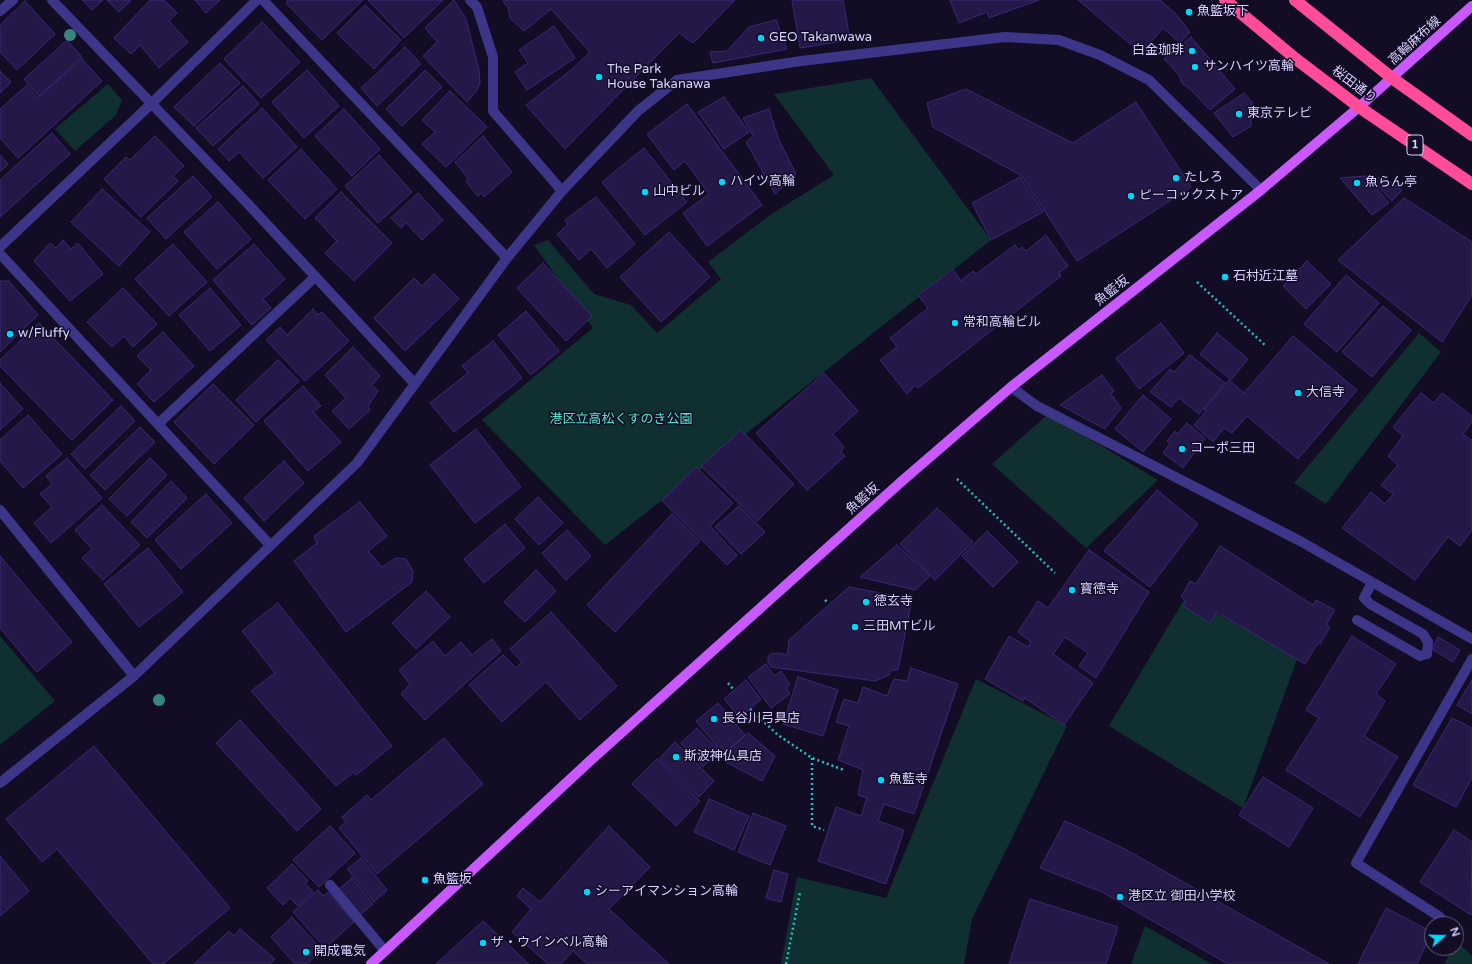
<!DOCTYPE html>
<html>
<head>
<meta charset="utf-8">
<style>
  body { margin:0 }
  #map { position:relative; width:1472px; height:964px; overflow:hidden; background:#120d25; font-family:"Varela Round",sans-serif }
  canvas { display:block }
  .north { position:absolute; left:1424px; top:916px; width:40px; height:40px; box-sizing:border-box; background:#120d25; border:1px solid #625b7c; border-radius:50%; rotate:70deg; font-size:11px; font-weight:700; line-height:16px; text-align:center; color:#d9d1ff }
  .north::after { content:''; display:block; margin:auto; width:14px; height:18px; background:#00d7fc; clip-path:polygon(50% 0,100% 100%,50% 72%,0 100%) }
</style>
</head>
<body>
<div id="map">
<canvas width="1472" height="964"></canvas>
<div class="north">N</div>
</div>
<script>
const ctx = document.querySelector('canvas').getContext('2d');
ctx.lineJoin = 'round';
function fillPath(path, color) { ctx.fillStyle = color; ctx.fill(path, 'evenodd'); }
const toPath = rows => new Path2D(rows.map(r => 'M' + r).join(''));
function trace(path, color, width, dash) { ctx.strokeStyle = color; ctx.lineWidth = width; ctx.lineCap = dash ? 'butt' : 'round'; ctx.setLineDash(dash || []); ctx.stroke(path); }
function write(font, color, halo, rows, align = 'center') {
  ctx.font = font + ' "Varela Round","Noto Sans JP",sans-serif'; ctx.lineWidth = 3; ctx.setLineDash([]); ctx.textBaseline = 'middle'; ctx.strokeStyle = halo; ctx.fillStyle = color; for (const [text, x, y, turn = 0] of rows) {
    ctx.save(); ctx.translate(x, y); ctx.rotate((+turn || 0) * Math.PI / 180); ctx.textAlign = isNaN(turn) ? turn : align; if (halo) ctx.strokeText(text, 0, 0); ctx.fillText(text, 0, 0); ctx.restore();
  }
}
const green = toPath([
  [871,78,991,240,605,545,482,420,593,328,534,245,548,240,594,294,631,305,657,333,721,279,708,262,770,215,834,175,774,94],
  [108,84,122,100,116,115,75,151,55,129],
  [1419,333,1441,352,1326,504,1294,483],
  [1048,414,1158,480,1086,548,992,464],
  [1185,598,1299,654,1243,808,1109,726],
  [0,636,55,701,0,745],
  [976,679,1067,726,972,919,964,964,781,964,797,877,886,898],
  [1145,926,1212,964,1131,964],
  [1457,942,1472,956,1472,964,1444,964,1453,948,1456,948]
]);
const building = toPath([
  [82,0,103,0,92,10,82,0],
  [107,0,131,0,119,12,107,0],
  [150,0,164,0,177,13,169,21,188,42,159,68,140,45,131,54,114,38,150,0],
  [195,0,220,0,206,13,195,0],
  [288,0,363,0,322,40,286,3,288,0],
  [368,0,443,0,404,38,368,0],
  [454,0,466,19,479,70,480,83,477,90,467,102,423,56,437,42,425,28,454,0],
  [504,0,735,0,693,43,679,33,565,149,526,105,570,71,590,52,551,9,524,31,510,18,508,7,503,2,504,0],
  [792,0,843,0,850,40,800,48,792,0],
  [950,0,1039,0,989,18,987,12,959,23,950,0],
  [1078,0,1160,0,1176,14,1190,32,1180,43,1163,28,1141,53,1078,0],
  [25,1,55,34,17,70,0,52,0,25,25,1],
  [365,5,401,40,374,69,337,33,365,5],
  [776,20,787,49,713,63,710,52,727,51,749,27,776,20],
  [262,22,300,62,261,98,224,59,262,22],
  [554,26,575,58,527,90,515,72,528,63,519,50,554,26],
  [1191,37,1235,89,1210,110,1191,90,1182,83,1179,75,1164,59,1191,37],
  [67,40,82,57,39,96,24,79,67,40],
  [405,47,421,64,377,106,361,88,405,47],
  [82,59,102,81,18,158,0,138,0,109,27,85,38,98,82,59],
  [220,63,240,83,194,126,174,107,220,63],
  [307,70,339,106,304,138,272,102,307,70],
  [425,70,442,87,402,126,386,109,425,70],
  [0,71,11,82,0,93,0,71],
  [243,86,259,104,213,146,196,128,243,86],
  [966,89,1073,143,1136,102,1191,187,1077,261,1022,176,933,127,927,103,966,89],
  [450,91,487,127,446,167,422,144,435,132,422,120,450,91],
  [1244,93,1252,102,1251,126,1233,137,1214,113,1244,93],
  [724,97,749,132,724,149,698,112,724,97],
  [687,104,762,205,707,246,683,213,709,194,685,161,674,170,647,134,687,104],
  [262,108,297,147,263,178,239,152,229,161,218,149,262,108],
  [344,109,380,149,352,176,315,136,344,109],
  [769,109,779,140,796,174,775,194,746,142,753,136,743,118,769,109],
  [52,133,70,154,0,217,0,180,52,133],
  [155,136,184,166,173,176,178,181,141,217,104,179,126,157,130,160,155,136],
  [483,136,512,172,484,197,481,193,478,196,466,182,468,178,455,162,483,136],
  [644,148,687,202,645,235,602,182,644,148],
  [301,149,337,189,305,219,268,180,301,149],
  [0,155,8,164,0,172,0,155],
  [379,155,412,192,378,223,345,186,379,155],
  [193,176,212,197,166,239,147,218,193,176],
  [1366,176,1389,203,1372,215,1340,178,1366,176],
  [1020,177,1043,212,991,240,972,203,1020,177],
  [1383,177,1402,190,1392,201,1371,179,1383,177],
  [102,189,150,232,119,266,71,222,102,189],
  [341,192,392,243,354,281,325,253,337,241,315,218,341,192],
  [418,193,443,220,422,240,406,223,401,228,391,218,418,193],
  [596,197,635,244,607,268,591,249,579,260,557,234,568,225,565,220,596,197],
  [1404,198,1472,242,1472,295,1442,342,1338,260,1404,198],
  [218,202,251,239,217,269,184,232,218,202],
  [669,232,710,277,661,322,620,277,669,232],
  [1046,235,1068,266,1059,273,1061,276,918,388,916,385,907,394,880,360,897,347,890,338,928,308,918,295,953,269,961,281,973,271,976,274,1015,245,1019,250,1022,247,1026,251,1046,235],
  [63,240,71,249,78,243,103,274,70,301,34,261,50,243,56,248,63,240],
  [173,244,207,282,169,316,135,279,173,244],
  [254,244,285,279,263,299,271,308,252,325,213,280,254,244],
  [1307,261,1331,284,1306,309,1283,286,1307,261],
  [543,263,592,316,566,341,517,288,543,263],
  [434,274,459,299,405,351,374,318,414,278,422,286,434,274],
  [1346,275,1379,303,1337,352,1304,324,1346,275],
  [0,281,9,281,38,315,0,352,0,281],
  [123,288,157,324,133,347,124,336,112,347,87,322,123,288],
  [210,288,241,325,210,351,179,315,210,288],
  [1383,306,1411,330,1372,377,1342,352,1383,306],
  [313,309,318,315,322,312,349,341,305,381,266,340,280,327,287,335,313,309],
  [526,311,559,351,531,375,498,335,526,311],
  [39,323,113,400,72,440,0,366,0,360,39,323],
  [1161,323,1184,353,1139,389,1116,358,1161,323],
  [163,332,194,366,154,402,137,384,151,370,137,356,163,332],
  [1217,333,1248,359,1231,380,1200,354,1217,333],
  [1293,336,1357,390,1298,459,1247,416,1232,433,1224,428,1213,442,1194,425,1206,411,1204,410,1229,380,1244,393,1293,336],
  [493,341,522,378,454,432,430,403,468,373,462,366,493,341],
  [353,347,380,376,372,385,378,391,368,406,370,410,349,429,332,411,346,398,325,375,353,347],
  [1190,355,1225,383,1199,414,1179,398,1171,407,1150,392,1170,369,1174,372,1190,355],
  [278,360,299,381,256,422,236,400,278,360],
  [824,373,858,411,833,434,844,447,841,452,845,456,807,490,756,433,824,373],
  [1102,375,1114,391,1111,394,1121,408,1105,429,1060,405,1102,375],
  [0,383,23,409,0,430,0,383],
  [213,384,254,425,214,464,174,422,213,384],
  [303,386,321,406,313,412,341,442,308,471,264,421,303,386],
  [1421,393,1434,403,1442,393,1472,416,1472,422,1463,434,1471,440,1472,439,1472,530,1460,546,1448,537,1415,580,1342,528,1371,492,1385,504,1393,494,1381,485,1398,465,1388,456,1403,436,1393,427,1421,393],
  [1143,395,1171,419,1143,452,1115,429,1143,395],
  [121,406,135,421,85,469,71,454,121,406],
  [28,415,62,454,23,488,0,461,0,440,28,415],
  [1187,423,1205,438,1183,468,1163,453,1170,444,1167,441,1175,431,1177,434,1187,423],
  [140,427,155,442,105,490,90,475,140,427],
  [476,429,521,487,475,523,430,465,476,429],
  [741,430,794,484,757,521,701,466,741,430],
  [67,458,102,498,51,543,34,523,52,507,40,494,52,484,46,476,67,458],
  [150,458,167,475,127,516,109,499,150,458],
  [284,461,304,483,264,521,244,498,284,461],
  [696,467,733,503,710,526,737,555,727,565,662,501,696,467],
  [171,481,187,498,147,538,131,522,171,481],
  [1157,490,1198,524,1150,587,1104,551,1157,490],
  [206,494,232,523,181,569,155,540,206,494],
  [538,497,563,523,539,545,515,519,538,497],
  [360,502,387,536,368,551,382,567,396,558,406,559,413,571,412,582,346,632,294,561,317,543,314,536,360,502],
  [102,505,140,545,103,580,82,558,92,549,75,530,102,505],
  [739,506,765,532,741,554,715,527,739,506],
  [937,508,973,542,935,580,900,544,937,508],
  [672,514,700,541,615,632,587,605,672,514],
  [505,524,525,548,484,583,464,559,505,524],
  [567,530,591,556,566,580,542,553,567,530],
  [987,531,1018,562,993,587,962,556,987,531],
  [897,545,930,576,915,590,860,577,897,545],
  [1220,546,1313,605,1316,600,1335,610,1326,625,1330,627,1320,644,1318,643,1305,664,1217,612,1210,623,1183,606,1186,601,1181,597,1190,581,1196,584,1220,546],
  [148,548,183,592,139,627,104,584,148,548],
  [1089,550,1149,592,1096,678,1079,666,1088,653,1065,637,1053,654,1093,683,1064,725,1025,698,1023,701,985,679,1009,636,1028,647,1031,642,1018,632,1038,601,1048,608,1089,550],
  [0,556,72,642,37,672,0,628,0,556],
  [536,570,556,591,525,622,504,602,536,570],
  [849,587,912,599,898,670,891,670,889,675,875,681,771,667,768,662,768,657,770,654,779,653,787,655,789,640,849,587],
  [426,591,450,617,416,649,392,623,426,591],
  [278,603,392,746,356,775,354,772,336,786,251,691,275,673,242,631,278,603],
  [551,612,617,686,580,720,546,682,502,722,469,685,503,655,516,668,522,662,510,649,551,612],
  [1352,636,1396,664,1376,694,1385,701,1364,736,1398,757,1360,817,1286,770,1319,718,1306,710,1352,636],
  [1438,637,1460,650,1453,662,1432,649,1438,637],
  [492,639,501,651,425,720,401,694,410,684,399,670,433,641,445,656,461,642,472,655,492,639],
  [766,664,774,676,781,671,790,685,786,688,790,694,771,708,748,677,766,664],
  [911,668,958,684,914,814,884,804,878,821,904,830,886,884,818,861,836,807,861,816,867,798,858,795,863,770,838,760,849,726,836,722,844,699,858,703,863,687,887,696,894,679,907,681,911,668],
  [798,677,838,690,823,736,783,724,798,677],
  [746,680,761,699,740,718,724,699,746,680],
  [1472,680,1472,714,1457,705,1472,680],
  [718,703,745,735,723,754,696,721,718,703],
  [1452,718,1472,728,1472,778,1456,807,1413,785,1452,718],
  [240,720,321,809,297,831,216,743,240,720],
  [697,728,719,751,703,767,681,743,697,728],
  [748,733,775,756,762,781,724,761,725,753,748,733],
  [444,738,483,784,377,874,339,828,346,822,342,817,367,795,371,800,444,738],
  [675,742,714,781,699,797,659,759,675,742],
  [94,746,230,908,163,964,153,964,57,849,42,862,6,819,94,746],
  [657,759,700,801,676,826,632,784,657,759],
  [1263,777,1313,808,1289,847,1239,815,1263,777],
  [709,799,749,816,734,850,694,832,709,799],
  [753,813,786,826,770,865,738,852,753,813],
  [1065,821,1123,848,1329,964,1228,964,1102,892,1040,868,1065,821],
  [330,826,355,853,319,887,293,860,330,826],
  [609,826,650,867,609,909,669,964,587,964,573,951,561,964,548,964,512,932,531,909,517,896,523,888,540,902,609,826],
  [1454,830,1472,842,1471,915,1420,882,1454,830],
  [0,856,29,891,0,916,0,856],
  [361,858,387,890,374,902,347,869,361,858],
  [292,864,308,881,305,883,313,892,298,906,290,898,283,905,267,888,292,864],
  [774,870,788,874,781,902,766,898,774,870],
  [352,878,373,904,360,915,339,889,352,878],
  [318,890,323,896,328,892,354,922,325,948,293,912,318,890],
  [1030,899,1118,927,1106,964,1009,964,1030,899],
  [1386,908,1432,932,1417,964,1358,964,1386,908],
  [292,917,322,950,307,964,295,964,271,937,292,917],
  [483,921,529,964,436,964,483,921],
  [240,929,275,959,270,964,194,964,229,931,234,936,240,929]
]);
const path = toPath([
  [1197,282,1266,346],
  [957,479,1055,573],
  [825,600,828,603],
  [728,683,734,690],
  [750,709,778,735,812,758,844,770],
  [812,758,812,826,824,830],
  [786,964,800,892]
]);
const minor = toPath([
  [52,0,248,204,415,384],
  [263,0,507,258],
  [0,11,13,0],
  [562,191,638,111,677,80,801,61,1005,37,1059,40,1100,55,1149,80,1261,190],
  [0,247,151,104,257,0],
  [0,254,270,545],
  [1011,387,1037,406,1300,541,1472,639],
  [158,424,315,277],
  [0,510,134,676],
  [1357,620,1420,656,1427,654,1428,642,1423,634,1370,604,1364,598,1372,582],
  [0,783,134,676,357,463,507,258,562,191,493,111,493,57,477,7,470,0],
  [330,885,385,951],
  [1440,917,1356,863,1472,659]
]);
const major = toPath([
  [371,964,592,759,902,481,1011,387,1261,190,1359,107,1472,6]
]);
const highway = toPath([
  [1225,0,1296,59,1359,107,1472,184],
  [1295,0,1392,78,1472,135]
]);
const trees = [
  [70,35],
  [159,700]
];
const markers = [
  [1189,12,4,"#00d7fc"],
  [761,38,4,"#00d7fc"],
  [1192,51,4,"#00d7fc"],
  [1195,67,4,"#00d7fc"],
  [599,77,4,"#00d7fc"],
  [1239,114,4,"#00d7fc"],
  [1176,178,4,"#00d7fc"],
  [722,182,4,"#00d7fc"],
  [1357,183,4,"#00d7fc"],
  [645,192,4,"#00d7fc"],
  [1131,196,4,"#00d7fc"],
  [1225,277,4,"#00d7fc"],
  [955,323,4,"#00d7fc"],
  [10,334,4,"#00d7fc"],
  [1298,393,4,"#00d7fc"],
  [1182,449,4,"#00d7fc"],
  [1072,590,4,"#00d7fc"],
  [866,602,4,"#00d7fc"],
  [855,627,4,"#00d7fc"],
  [714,719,4,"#00d7fc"],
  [676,757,4,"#00d7fc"],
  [881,780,4,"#00d7fc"],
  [425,880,4,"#00d7fc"],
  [587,892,4,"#00d7fc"],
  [1120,897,4,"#00d7fc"],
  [483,943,4,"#00d7fc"],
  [306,952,4,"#00d7fc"]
];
const shields = [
  [1415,145,16]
];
const shieldNames = [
  ["1",1415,145]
];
const poiNames = [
  ["魚籃坂下",1197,12],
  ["GEO Takanwawa",769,38],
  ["白金珈琲",1184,51,"right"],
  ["サンハイツ高輪",1203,67],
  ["The Park",607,70],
  ["House Takanawa",607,85],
  ["東京テレビ",1247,114],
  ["たしろ",1184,178],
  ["ハイツ高輪",730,182],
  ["魚らん亭",1365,183],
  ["山中ビル",653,192],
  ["ピーコックストア",1139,196],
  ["石村近江墓",1233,277],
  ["常和高輪ビル",963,323],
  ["w/Fluffy",18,334],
  ["大信寺",1306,393],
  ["コーポ三田",1190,449],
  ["寶徳寺",1080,590],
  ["徳玄寺",874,602],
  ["三田MTビル",863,627],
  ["長谷川弓具店",722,719],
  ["斯波神仏具店",684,757],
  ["魚藍寺",889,780],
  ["魚籃坂",433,880],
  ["シーアイマンション高輪",595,892],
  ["港区立 御田小学校",1128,897],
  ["ザ・ウインベル高輪",491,943],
  ["開成電気",314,952]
];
const streetNames = [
  ["高輪麻布線",1415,41,-42],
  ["桜田通り",1354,85,37],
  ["魚籃坂",1112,291,-38],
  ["魚籃坂",863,499,-42]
];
const parkNames = [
  ["港区立高松くすのき公園",621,420]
];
fillPath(green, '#102f30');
fillPath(building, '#241848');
trace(building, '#3b2875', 1);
trace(path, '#26bebd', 2.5, [2, 3]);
trace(minor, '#3c3588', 10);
trace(major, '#c958ff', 10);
trace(highway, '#ff4c99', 12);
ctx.fillStyle = '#378580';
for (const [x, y] of trees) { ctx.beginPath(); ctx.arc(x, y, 6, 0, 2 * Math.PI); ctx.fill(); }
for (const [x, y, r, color] of markers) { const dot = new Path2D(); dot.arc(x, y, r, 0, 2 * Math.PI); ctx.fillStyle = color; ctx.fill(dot); trace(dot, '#120d25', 1.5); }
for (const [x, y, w] of shields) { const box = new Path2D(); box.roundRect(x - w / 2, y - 10, w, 20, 3); ctx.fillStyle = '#120d25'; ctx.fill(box); trace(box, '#d9d1ff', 1); }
write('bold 12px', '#d9d1ff', null, shieldNames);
write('13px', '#d9d1ff', '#120d25', poiNames, 'left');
write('13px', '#d9d1ff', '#120d25', streetNames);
write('13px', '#55e8ca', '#120d25', parkNames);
</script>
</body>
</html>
